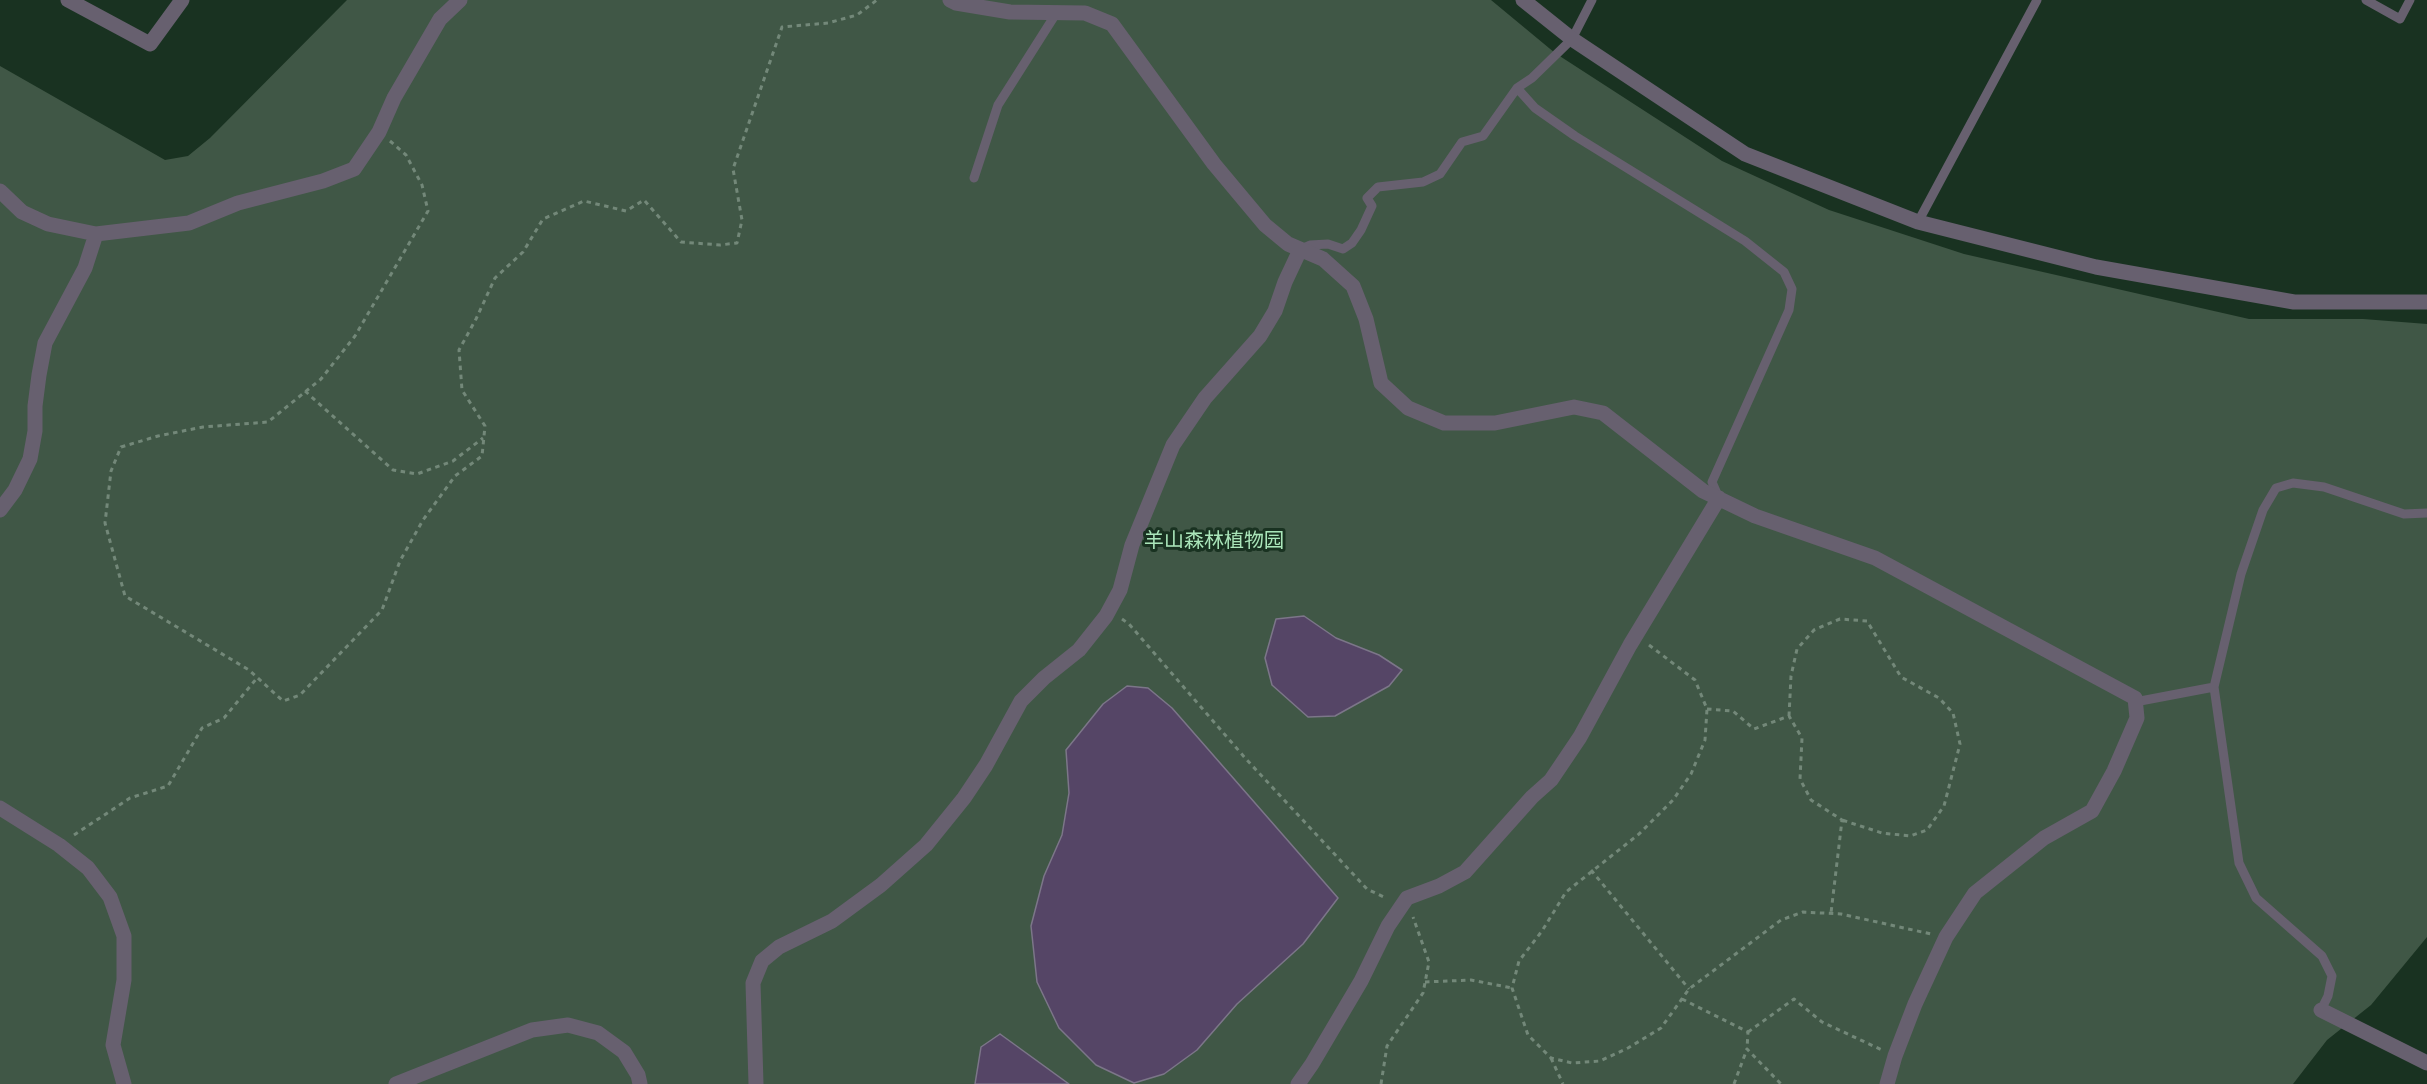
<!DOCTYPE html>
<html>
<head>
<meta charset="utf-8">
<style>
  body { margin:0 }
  canvas { display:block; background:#193221 }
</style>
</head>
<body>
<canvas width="2427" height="1084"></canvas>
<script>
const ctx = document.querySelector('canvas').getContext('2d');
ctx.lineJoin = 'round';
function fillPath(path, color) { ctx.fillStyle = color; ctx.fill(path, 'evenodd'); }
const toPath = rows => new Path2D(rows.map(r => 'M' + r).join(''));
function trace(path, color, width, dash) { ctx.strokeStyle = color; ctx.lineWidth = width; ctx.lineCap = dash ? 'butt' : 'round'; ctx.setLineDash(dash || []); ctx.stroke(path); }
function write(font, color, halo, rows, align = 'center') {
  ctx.font = font + ' "Sofia Sans Condensed","Noto Sans SC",sans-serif'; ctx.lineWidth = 6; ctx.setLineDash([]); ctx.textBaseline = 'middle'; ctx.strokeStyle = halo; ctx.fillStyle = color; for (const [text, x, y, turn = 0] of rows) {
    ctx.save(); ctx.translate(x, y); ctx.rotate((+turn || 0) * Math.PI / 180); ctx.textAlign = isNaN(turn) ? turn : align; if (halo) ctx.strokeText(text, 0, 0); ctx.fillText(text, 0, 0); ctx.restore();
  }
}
const green = toPath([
  [347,0,1491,0,1555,53,1722,161,1829,210,1964,254,2249,319,2363,319,2427,324,2427,937,2371,1005,2327,1040,2293,1084,0,1084,0,66,165,160,188,156,210,138]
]);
const water = toPath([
  [1304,616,1336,638,1379,655,1402,670,1389,686,1335,716,1308,717,1272,685,1265,658,1276,619,1304,616],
  [1127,686,1148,688,1172,708,1338,898,1303,944,1237,1004,1197,1050,1164,1074,1134,1083,1096,1065,1059,1028,1037,982,1031,926,1044,876,1062,835,1069,793,1066,750,1103,704,1127,686],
  [1000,1034,1069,1084,975,1084,981,1047,1000,1034]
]);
const path = toPath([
  [390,141,406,155,422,185,428,211,355,336,321,379,268,422,203,427,158,436,121,447,111,471,105,523,125,596,249,670,283,701,300,695,382,610,400,561,423,520,455,476,482,456,485,426,462,390,459,350,476,319,495,278,523,252,543,219,584,201,626,211,644,200,681,242,720,245,737,243,742,220,733,169,782,27,828,23,857,15,877,0],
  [305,391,393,470,417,474,453,461,483,438],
  [1122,619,1129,624,1246,759,1367,889,1386,898],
  [1649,645,1695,680,1707,709,1705,740,1691,774,1673,800,1639,834,1566,892,1542,931,1519,961,1512,988,1528,1035,1551,1058,1572,1063,1600,1061,1628,1048,1661,1028,1689,989,1781,920,1803,912,1841,914,1931,934],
  [1707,709,1733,711,1754,729,1789,716,1802,738,1800,779,1811,800,1842,820,1831,913],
  [1789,716,1791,676,1797,649,1814,630,1840,619,1867,621,1901,677,1939,698,1953,713,1960,744,1944,806,1927,830,1910,836,1882,833,1842,820],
  [74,835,130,798,168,786,202,728,224,718,257,678],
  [1591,870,1689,989],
  [1425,982,1471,980,1512,988],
  [1682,999,1748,1032,1747,1049],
  [1748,1032,1794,999,1822,1022,1882,1050],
  [1551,1058,1563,1084],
  [1381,1084,1387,1046,1423,993,1429,962,1413,917],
  [1734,1084,1747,1049,1781,1084]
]);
const service = toPath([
  [2366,0,2400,19,2410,0],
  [1517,88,1535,108,1575,136,1745,241,1784,272,1792,289,1789,310,1712,482,1719,498],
  [974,178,998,105,1057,12],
  [1918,222,2037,0],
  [1301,249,1310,245,1328,244,1343,249,1352,243,1361,230,1372,206,1367,198,1378,187,1423,182,1440,174,1462,142,1483,136,1517,88,1532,78,1572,39,1592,0],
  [2135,702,2214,687],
  [2321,1010,2328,996,2332,976,2322,956,2256,898,2239,863,2214,687,2241,574,2263,510,2276,488,2293,483,2324,487,2404,514,2427,513]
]);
const minor = toPath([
  [68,0,150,44,182,0],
  [950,0,956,3,1010,12,1085,13,1112,24,1214,164,1265,225,1288,244,1323,259,1353,286,1366,319,1381,383,1408,408,1444,423,1495,423,1574,407,1603,413,1703,491,1755,516,1875,558,2135,698,2137,718,2114,771,2092,811,2044,838,1975,893,1946,937,1915,1004,1895,1056,1887,1084],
  [0,191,22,212,48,224,96,234,189,223,238,203,323,181,354,169,379,132,394,98,440,19,460,0],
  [0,510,15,490,30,459,35,431,35,406,39,375,45,343,85,268,96,234],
  [0,808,59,845,88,868,110,897,124,936,124,980,113,1045,124,1084],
  [2321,1010,2427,1063],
  [396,1084,532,1030,568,1025,598,1033,624,1052,638,1075,640,1084],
  [756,1084,753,983,762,961,779,947,832,921,881,885,926,845,964,798,986,765,1021,701,1044,678,1079,650,1106,616,1120,590,1132,545,1173,445,1205,398,1260,336,1275,311,1285,282,1300,250],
  [1298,1084,1312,1064,1361,981,1388,926,1407,898,1439,886,1465,872,1532,797,1551,780,1580,737,1630,645,1719,498]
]);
const tertiary = toPath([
  [1523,0,1572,39,1745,154,1918,222,2096,267,2294,302,2427,302]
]);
const parkNames = [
  ["羊山森林植物园",1214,542]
];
fillPath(green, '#405746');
fillPath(water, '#554566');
trace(water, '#7c7689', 1.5);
trace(path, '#738879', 3, [4.5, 4.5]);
trace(service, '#67606f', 9);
trace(minor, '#67606f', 15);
trace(tertiary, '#67606f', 15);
write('20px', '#aae6ba', '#193221', parkNames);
</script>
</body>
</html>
